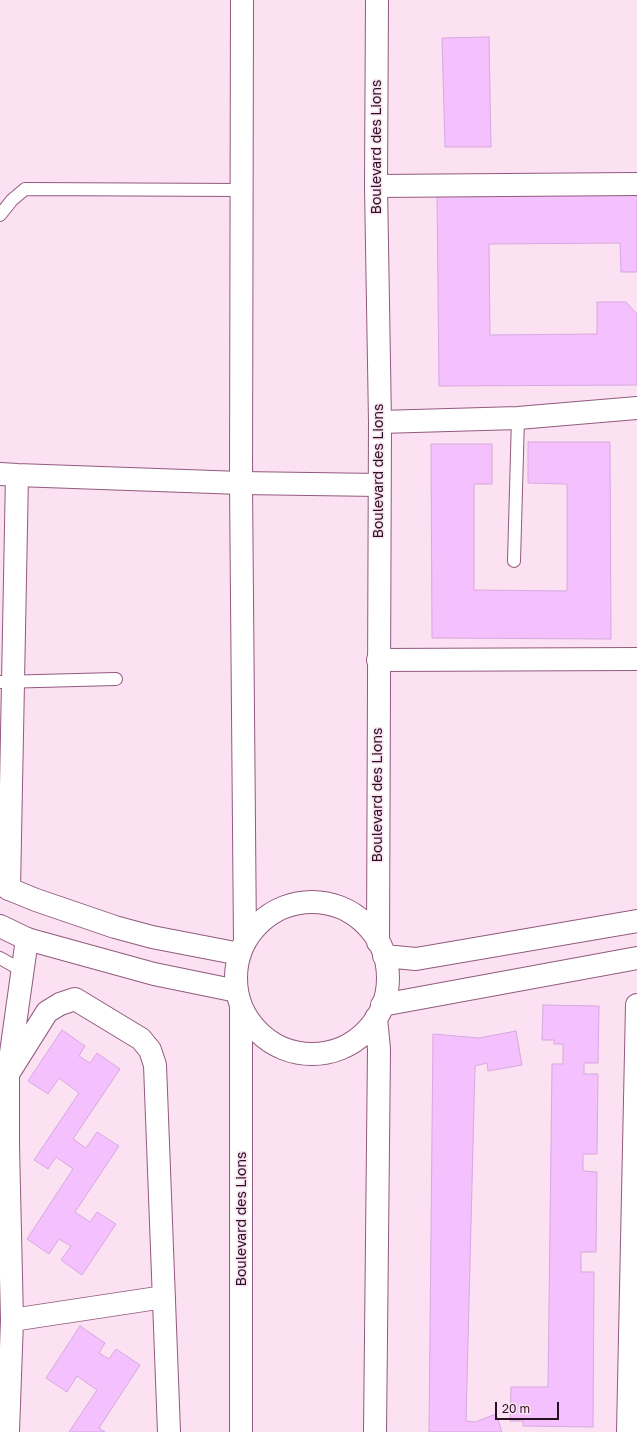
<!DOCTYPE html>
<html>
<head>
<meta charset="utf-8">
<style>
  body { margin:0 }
  #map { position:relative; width:637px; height:1432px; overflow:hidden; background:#fbe1f1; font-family:"Golos Text",sans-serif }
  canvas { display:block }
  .scale { position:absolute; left:495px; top:1402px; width:64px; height:18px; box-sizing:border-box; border:2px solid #281221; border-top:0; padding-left:5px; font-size:12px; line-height:14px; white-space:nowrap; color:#281221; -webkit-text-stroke:3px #fbe1f1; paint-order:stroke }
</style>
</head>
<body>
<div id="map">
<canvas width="637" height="1432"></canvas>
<div class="scale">20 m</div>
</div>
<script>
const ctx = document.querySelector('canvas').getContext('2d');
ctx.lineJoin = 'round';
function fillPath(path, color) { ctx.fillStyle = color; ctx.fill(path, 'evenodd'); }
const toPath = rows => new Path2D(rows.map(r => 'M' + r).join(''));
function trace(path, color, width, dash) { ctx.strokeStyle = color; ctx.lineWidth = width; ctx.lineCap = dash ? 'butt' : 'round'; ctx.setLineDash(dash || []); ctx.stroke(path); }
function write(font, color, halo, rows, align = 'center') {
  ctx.font = font + ' "Golos Text",sans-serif'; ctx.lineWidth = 3; ctx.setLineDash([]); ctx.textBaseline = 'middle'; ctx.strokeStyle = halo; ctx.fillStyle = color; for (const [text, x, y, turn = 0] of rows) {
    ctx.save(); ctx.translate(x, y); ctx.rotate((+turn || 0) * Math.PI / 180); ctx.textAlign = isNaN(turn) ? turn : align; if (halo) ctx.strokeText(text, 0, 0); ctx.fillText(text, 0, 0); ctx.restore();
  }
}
const building = toPath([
  [489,37,491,147,445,147,442,38,489,37],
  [637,194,637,272,621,272,620,243,489,244,490,335,597,334,597,302,626,302,637,314,637,385,439,386,437,195,637,194],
  [528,442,610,442,611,639,432,638,431,444,492,444,492,484,474,484,474,590,567,591,567,484,528,483,528,442],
  [543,1005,599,1006,598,1063,584,1063,584,1074,598,1074,597,1154,583,1154,583,1171,597,1172,596,1252,581,1252,581,1272,594,1272,593,1427,523,1426,523,1421,510,1421,511,1387,548,1387,552,1064,563,1064,563,1044,554,1044,554,1040,542,1040,543,1005],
  [62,1030,85,1046,79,1056,90,1063,97,1053,120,1069,73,1139,86,1148,97,1132,119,1146,75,1212,90,1222,97,1212,116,1224,82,1275,61,1260,71,1246,59,1239,49,1254,27,1239,73,1169,56,1157,48,1169,34,1160,79,1093,59,1078,48,1094,28,1081,62,1030],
  [516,1031,522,1065,488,1071,487,1063,475,1066,466,1421,475,1422,496,1414,502,1432,429,1432,433,1034,479,1038,516,1031],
  [80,1326,105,1343,99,1353,109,1359,116,1349,140,1365,99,1428,105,1432,69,1432,97,1390,77,1376,67,1392,46,1378,80,1326]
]);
const lane = toPath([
  [0,215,12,200,25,189,241,190],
  [514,561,518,418],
  [0,682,116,679],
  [0,958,23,971]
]);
const street = toPath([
  [376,186,637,184],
  [380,422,518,418,637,408],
  [0,474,17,475,241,483,379,485],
  [378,660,637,659],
  [9,889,17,475],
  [8,1074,47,1012,60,1004,75,999,141,1039,150,1050,155,1065,169,1432],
  [12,1320,164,1297],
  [8,1432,12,1320,8,1146,8,1074,27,939],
  [628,1432,637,1005]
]);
const secondary = toPath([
  [242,0,241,483,245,942],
  [377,0,376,186,380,422,378,942],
  [0,883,9,889,36,900,115,927,152,937,240,954],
  '236 978a76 76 0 1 1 152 0a76 76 0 1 1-152 0Z',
  [0,926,27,939,154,974,237,991],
  [384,956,416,959,637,921],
  [382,1005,637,958],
  [241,1006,241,1432],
  [375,1432,379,1049,376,1018]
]);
const streetNames = [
  ["Boulevard des Lions",377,147,-90],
  ["Boulevard des Lions",379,471,-90],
  ["Boulevard des Lions",378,795,-90],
  ["Boulevard des Lions",242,1219,-90]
];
fillPath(building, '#f4c0fd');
trace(building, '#d6a9de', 1);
trace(lane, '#925a7f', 14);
trace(street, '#925a7f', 24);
trace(secondary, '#925a7f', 24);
trace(lane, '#fff', 12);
trace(street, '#fff', 22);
trace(secondary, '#fff', 22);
write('14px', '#281221', '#fbe1f1', streetNames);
</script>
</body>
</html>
